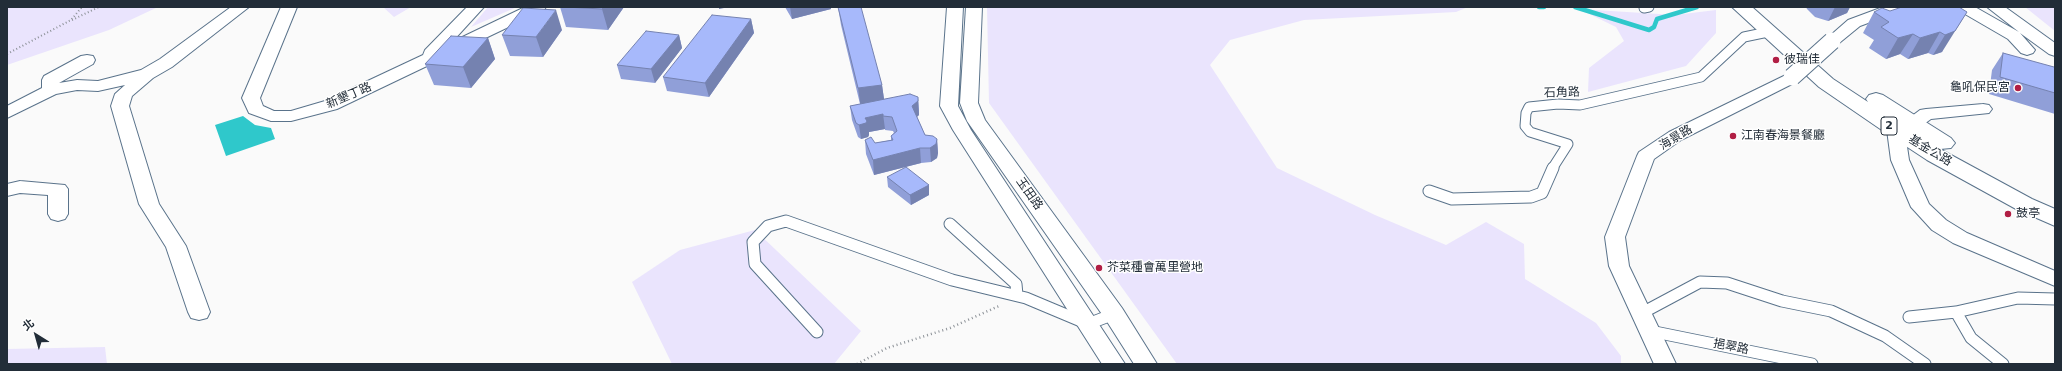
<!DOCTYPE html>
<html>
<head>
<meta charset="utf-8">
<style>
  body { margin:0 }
  #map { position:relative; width:2062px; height:371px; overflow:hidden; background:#fafafa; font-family:"DejaVu Sans","Noto Sans TC",sans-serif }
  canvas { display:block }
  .frame { position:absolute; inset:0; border:8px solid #222d38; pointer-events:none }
  .north { position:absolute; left:16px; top:315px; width:40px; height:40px; -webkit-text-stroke:3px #fff; paint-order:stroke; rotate:323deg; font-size:11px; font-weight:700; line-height:16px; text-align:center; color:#222d38 }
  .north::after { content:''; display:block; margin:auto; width:14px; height:18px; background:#222d38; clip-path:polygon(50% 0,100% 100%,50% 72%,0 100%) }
</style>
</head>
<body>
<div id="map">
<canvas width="2062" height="371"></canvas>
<div class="frame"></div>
<div class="north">北</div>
</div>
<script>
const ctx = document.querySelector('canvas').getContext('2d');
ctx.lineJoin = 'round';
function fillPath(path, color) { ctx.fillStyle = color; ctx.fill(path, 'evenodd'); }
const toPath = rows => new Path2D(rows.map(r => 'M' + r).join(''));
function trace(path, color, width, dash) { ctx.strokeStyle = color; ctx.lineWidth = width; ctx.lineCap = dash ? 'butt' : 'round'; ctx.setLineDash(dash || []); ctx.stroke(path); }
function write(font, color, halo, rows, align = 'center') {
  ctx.font = font + ' "DejaVu Sans","Noto Sans TC",sans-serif'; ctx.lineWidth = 3; ctx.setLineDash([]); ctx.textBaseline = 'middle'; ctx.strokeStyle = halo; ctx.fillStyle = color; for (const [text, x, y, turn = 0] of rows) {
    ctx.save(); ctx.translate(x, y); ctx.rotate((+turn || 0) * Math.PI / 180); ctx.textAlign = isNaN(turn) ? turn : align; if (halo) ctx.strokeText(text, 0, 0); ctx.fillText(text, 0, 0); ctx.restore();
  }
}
const green = toPath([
  [7,7,158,7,109,30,7,65],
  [383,7,411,7,394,17],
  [488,7,517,7,471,27],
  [987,7,1468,7,1456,12,1304,20,1230,40,1210,65,1277,168,1375,215,1446,245,1486,222,1524,244,1525,279,1596,323,1621,356,1621,364,1177,364,989,103],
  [2025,7,2055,7,2055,31],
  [1579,9,1675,15,1716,10,1716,33,1686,66,1588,92,1589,68,1624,41,1616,27],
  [755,230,861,331,834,364,672,364,632,282,680,250],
  [105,347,107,364,7,364,7,349]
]);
const water = toPath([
  [243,116,255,125,271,128,275,139,226,156,215,125]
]);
const stream = toPath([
  [1539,7,1544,7],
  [1575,7,1649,30,1654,27,1657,19,1697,7]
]);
const pathFar1 = toPath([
  [72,20,99,7],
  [7,54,71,20,82,7]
]);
const path = toPath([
  [857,364,887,348,950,328,999,306]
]);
const serviceFar1 = toPath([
  [1644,8,1649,7],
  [1552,169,1568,144,1530,132,1525,126,1526,113,1529,107,1558,104,1580,105,1701,77,1744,37,1768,32]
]);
const service = toPath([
  [1429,191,1452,199,1531,197,1542,193,1553,168],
  [950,224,1016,284,1017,295],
  [1956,312,1971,338,2003,364],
  [1642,313,1700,282,1727,283,1782,301,1831,311,1885,336,1925,364],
  [1909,317,1956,312,2018,298,2055,299],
  [1650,331,1812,364],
  [817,332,755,264,753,242,768,226,786,221,952,280,1026,298,1088,324,1114,314]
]);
const minor = toPath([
  [231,7,249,7,172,67,153,78,132,96,129,106,159,204,186,246,210,312,207,318,199,320,191,318,188,312,166,247,139,204,111,106,115,94,125,85,98,91,77,90,56,94,7,118,7,106,42,88,42,80,44,76,81,56,87,55,93,56,95,60,93,64,59,83,77,80,98,81,141,70,160,59,231,7],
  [281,7,297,7,260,98,263,106,274,111,291,111,325,101,423,55,425,50,467,7,484,7,452,42,525,7,546,7,544,10,337,109,291,121,271,121,249,113,242,98,281,7],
  [947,7,963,7,958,106,971,130,1125,364,1102,364,953,130,940,106,947,7],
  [966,7,982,7,978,103,985,120,1122,308,1157,364,1134,364,1106,320,967,121,960,103,966,7],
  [1883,7,1905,7,1903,10,1860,26,1838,44,1832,46,1826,44,1824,41,1848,20,1883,7],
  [1956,7,1975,7,2019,32,1987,7,2005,7,2055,43,2055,56,2049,54,2020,33,2035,50,2033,53,2027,55,2021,53,2008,39,1958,10,1956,7],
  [1792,72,1798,73,1800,77,1798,81,1681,140,1654,159,1625,237,1629,266,1676,364,1654,364,1609,266,1605,237,1637,156,1639,152,1669,132,1792,72],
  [1983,104,1989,105,1992,109,1989,113,1931,119,1920,127,1905,133,1909,160,1929,204,1946,220,1967,233,2055,271,2055,286,1953,243,1932,230,1911,207,1891,160,1887,130,1890,126,1908,119,1920,110,1926,109,1983,104],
  [20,181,65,185,68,189,68,214,65,219,58,221,51,219,48,214,48,195,20,193,7,196,7,184,20,181]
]);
const primary = toPath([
  [1732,7,1752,7,1833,79,1868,102,1866,99,1869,95,1876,93,1883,95,1951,138,1955,143,1951,148,1940,149,2032,199,2055,209,2055,226,2016,209,1927,160,1889,135,1819,87,1732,7]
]);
const minorBridge = toPath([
  [1792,77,1832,41]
]);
const wall = toPath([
  [560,7,624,7,608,30,566,27],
  [785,7,831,7,831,9,792,19],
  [838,7,882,85,884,99,918,97,919,111,919,115,917,117,925,135,937,139,938,153,937,158,931,162,921,163,874,175,866,154,865,140,875,143,891,140,891,136,894,133,893,131,885,130,885,129,869,132,869,135,868,137,861,139,858,137,852,120,850,106,860,104,841,25],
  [1806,7,1850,7,1847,13,1828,21,1815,17,1807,9],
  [1959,7,1942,52,1933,55,1928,53,1908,59,1900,54,1886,59,1869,48,1874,40,1863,33,1874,12,1890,11],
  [751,19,754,33,709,97,667,91,663,77],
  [562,30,543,57,510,56,502,35],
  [679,35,682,48,655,83,621,79,617,65],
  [488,38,495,59,471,88,434,85,425,64],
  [2003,53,2055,68,2055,114,1989,94,1992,70],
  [887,177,929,185,929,195,911,205,888,187]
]);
const shadedWall = toPath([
  [604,7,624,7,608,30,602,9],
  [719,7,729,7,719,9],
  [790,7,831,7,831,9,792,19],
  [1835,7,1850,7,1847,13,1828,21],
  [556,10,562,30,543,57,536,37],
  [1967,12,1942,52,1933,55,1945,35],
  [751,19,754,33,709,97,705,83],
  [1940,32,1928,53,1908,59,1920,38],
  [1913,34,1900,54,1886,59,1898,38],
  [679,35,682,48,655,83,651,69],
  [488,38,495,59,471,88,463,67],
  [882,85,885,106,861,109,858,88],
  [918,97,919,115,913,120,912,106],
  [883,114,885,129,869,132,869,135,868,137,861,139,859,125,865,118],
  [937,139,938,153,937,158,931,162,930,148],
  [920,148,921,163,874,175,873,160],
  [929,185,929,195,911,205,910,195]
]);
const building = toPath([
  [565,7,604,7,602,9,565,7],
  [838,7,861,7,882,85,858,88,838,7],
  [1902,7,1959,7,1967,12,1955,31,1945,35,1940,32,1920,38,1913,34,1898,38,1881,27,1889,22,1874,12,1882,8,1890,11,1902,7],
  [523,8,556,10,536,37,502,35,523,8],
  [712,15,751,19,705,83,663,77,712,15],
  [646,31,679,35,651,69,617,65,646,31],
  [451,36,488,38,463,67,425,64,451,36],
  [2003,53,2054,67,2055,68,2055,93,2000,77,2003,53],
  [910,94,918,97,918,101,912,106,925,135,933,136,937,139,936,144,930,148,920,148,873,160,865,140,871,137,875,143,893,140,891,136,897,131,892,117,883,116,883,114,865,118,867,121,866,123,859,125,856,123,850,106,910,94],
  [906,167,929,185,910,195,887,177,906,167]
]);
const markers = [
  [1776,60,4,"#b11e44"],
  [2018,88,4,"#b11e44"],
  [1733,136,4,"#b11e44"],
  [2008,214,4,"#b11e44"],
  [1099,268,4,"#b11e44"]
];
const shields = [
  [1889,126,16]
];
const shieldNames = [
  ["2",1889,126]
];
const poiNames = [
  ["彼瑞佳",1784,60],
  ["龜吼保民宮",2010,88,"right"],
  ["江南春海景餐廳",1741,136],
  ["鼓亭",2016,214],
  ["芥菜種會萬里營地",1107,268]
];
const streetNames = [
  ["石角路",1562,93,-2],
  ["新墾丁路",349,96,-23],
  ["海景路",1676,138,-31],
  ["基金公路",1930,151,31],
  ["玉田路",1029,194,55],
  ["挹翠路",1731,347,11]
];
fillPath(green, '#eae4fd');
fillPath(water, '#2fc8cb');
trace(stream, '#2fc8cb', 4.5);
trace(serviceFar1, '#5a738b', 11);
trace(service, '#5a738b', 13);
trace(minor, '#5a738b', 2);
trace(primary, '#5a738b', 2);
trace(pathFar1, '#8d9298', 2, [1, 2.5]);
trace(path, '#8d9298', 2.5, [1, 3]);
trace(serviceFar1, '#fff', 9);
trace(service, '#fff', 11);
fillPath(minor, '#fff');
fillPath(primary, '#fff');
trace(minorBridge, '#5a738b', 19, []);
trace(minorBridge, '#fff', 17);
fillPath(wall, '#909fd8');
fillPath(shadedWall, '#7582b0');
fillPath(building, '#a7b9fb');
trace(building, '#7582b0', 1);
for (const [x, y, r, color] of markers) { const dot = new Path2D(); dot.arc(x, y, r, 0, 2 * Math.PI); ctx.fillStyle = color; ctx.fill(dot); trace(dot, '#fff', 1.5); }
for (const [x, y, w] of shields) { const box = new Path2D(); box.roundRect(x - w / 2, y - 9, w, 18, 3); ctx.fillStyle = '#fff'; ctx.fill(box); trace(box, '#222d38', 1); }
write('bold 11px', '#222d38', null, shieldNames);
write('12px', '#222d38', '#fff', poiNames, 'left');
write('12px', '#222d38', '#fff', streetNames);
</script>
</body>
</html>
